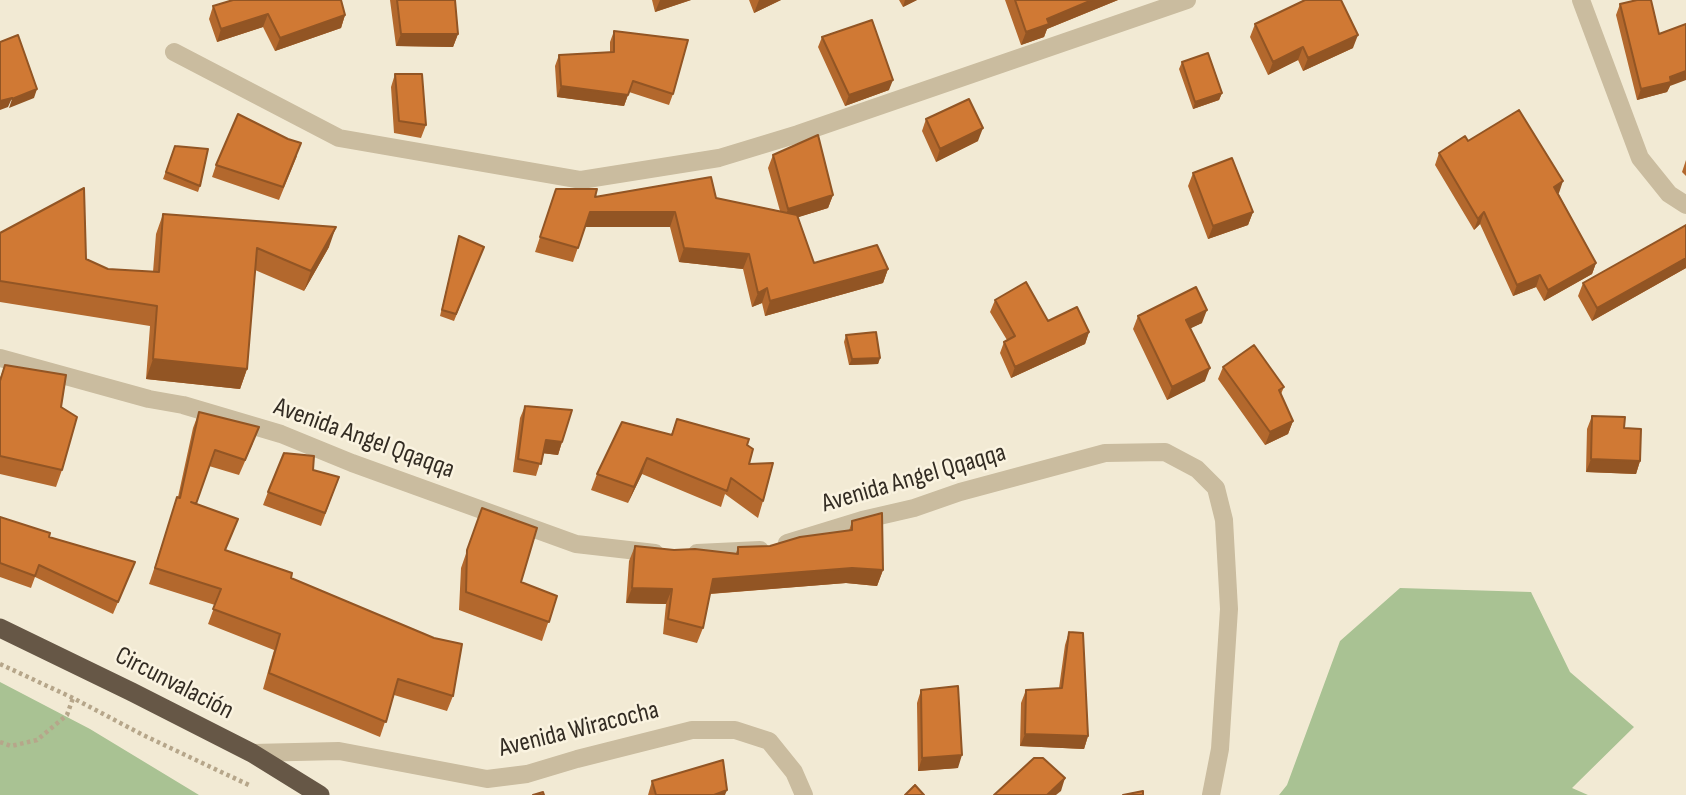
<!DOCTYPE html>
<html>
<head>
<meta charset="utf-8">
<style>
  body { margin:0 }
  canvas { display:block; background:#f2ead4 }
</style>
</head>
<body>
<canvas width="1686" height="795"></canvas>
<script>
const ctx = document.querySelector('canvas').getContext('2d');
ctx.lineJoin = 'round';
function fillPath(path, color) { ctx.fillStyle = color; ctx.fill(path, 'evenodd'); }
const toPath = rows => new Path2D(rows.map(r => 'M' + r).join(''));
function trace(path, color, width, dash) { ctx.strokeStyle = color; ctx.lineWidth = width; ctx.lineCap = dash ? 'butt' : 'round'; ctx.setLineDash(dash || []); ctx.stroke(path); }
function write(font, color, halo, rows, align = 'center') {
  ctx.font = font + ' "Sofia Sans Condensed",sans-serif'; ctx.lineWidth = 5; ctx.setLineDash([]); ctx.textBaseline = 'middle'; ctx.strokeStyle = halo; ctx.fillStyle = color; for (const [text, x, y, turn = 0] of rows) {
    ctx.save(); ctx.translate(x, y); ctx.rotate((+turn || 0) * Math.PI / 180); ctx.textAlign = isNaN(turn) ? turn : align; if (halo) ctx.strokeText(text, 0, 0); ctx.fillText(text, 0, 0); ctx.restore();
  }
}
const green = toPath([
  [1400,588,1531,592,1570,672,1634,727,1572,788,1588,795,1279,795,1287,785,1340,641],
  [0,682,90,729,199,795,0,795]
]);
const path = toPath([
  [0,664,73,698,143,735,251,786],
  [0,742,11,746,37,740,67,715,73,698]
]);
const minor = toPath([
  [1581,0,1640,158,1669,194,1686,205],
  [174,52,339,138,581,180,719,158,798,134,1187,0],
  [0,358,149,399,183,405,281,434,352,463,576,544,655,553],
  [787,543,862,520,914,508,960,492,1105,453,1165,452,1197,469,1216,488,1224,520,1229,609,1220,749,1211,795],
  [697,553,760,550],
  [252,753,339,751,487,779,527,774,577,759,692,730,735,730,769,741,794,772,804,795]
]);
const trunk = toPath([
  [0,628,132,692,252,753,320,795]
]);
const wall = toPath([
  [390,0,455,0,458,34,453,47,396,46],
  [652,0,691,0,655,12],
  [749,0,781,0,754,13],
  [899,0,917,0,903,7],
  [1005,0,1118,0,1047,29,1044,37,1021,45],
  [1620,4,1670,86,1667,92,1637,100,1616,15],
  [213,6,345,15,341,28,275,51,263,27,217,42,209,19],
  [1255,24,1353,48,1303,71,1298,60,1268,75,1250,37],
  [614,31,673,94,669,105,629,92,624,106,557,97,555,66,559,55,610,52,610,42],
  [822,37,889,90,845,106,818,47],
  [1182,62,1222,93,1219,100,1193,109,1179,69],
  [395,74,426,125,421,138,394,133,391,87],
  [926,119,978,141,936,162,922,131],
  [1468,141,1559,193,1558,193,1596,263,1592,274,1544,301,1536,287,1513,296,1480,224,1474,230,1435,165,1439,153],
  [175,146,200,186,198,192,163,179],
  [773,155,833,195,828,208,798,217,814,263,888,269,883,283,765,316,762,303,752,307,743,269,679,262,670,227,585,227,573,262,535,252,556,189,595,197,716,198,780,211,768,168],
  [297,156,279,200,212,177,216,165],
  [1686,160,1686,176,1682,172],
  [1193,173,1253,212,1248,225,1208,239,1188,186],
  [163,214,329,247,304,291,255,270,247,369,240,389,146,379,150,326,0,302,0,233,108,269,153,272,156,234],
  [1686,225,1686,268,1592,321,1578,296,1583,283],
  [459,236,484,247,454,321,440,316],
  [995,300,1048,321,1089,332,1085,344,1011,378,1000,353,1004,342,1007,340,990,312],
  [1138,316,1202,323,1190,328,1205,381,1167,400,1133,329],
  [846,335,880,358,878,364,849,365,844,342],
  [5,365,61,407,62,470,56,487,0,474,0,378],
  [1223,367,1284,387,1281,394,1293,421,1288,434,1265,445,1218,379],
  [525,406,562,442,558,455,543,453,536,476,513,472,520,418],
  [199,412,253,443,239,475,209,466,196,504,226,550,291,578,453,696,447,711,394,695,380,737,263,689,274,650,208,624,215,605,149,584,178,497,193,428],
  [1592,416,1624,428,1640,461,1636,474,1586,472,1587,429],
  [677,419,747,445,749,464,763,501,758,518,725,494,721,507,642,474,628,503,591,490,597,474,671,435],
  [313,470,339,477,321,526,263,505,268,492],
  [482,508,521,582,557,596,542,641,459,610,461,568],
  [0,517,49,537,130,574,113,614,35,577,31,588,0,577],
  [852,521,883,570,877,586,846,583,710,594,703,628,697,643,663,634,666,604,626,603,629,561,635,546,674,550,736,553,738,547,770,546,849,531],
  [1069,632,1088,736,1084,749,1020,746,1021,703,1026,690,1059,688,1065,645],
  [921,690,958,768,918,771,917,703],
  [652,781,725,795,648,795]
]);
const shadedWall = toPath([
  [660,0,691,0,655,12],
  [759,0,781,0,754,13],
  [905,0,917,0,903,7],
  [1092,0,1118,0,1047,29,1044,37,1021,45,1026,32,1047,19],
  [268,14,263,27,217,42,221,29],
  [345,15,341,28,275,51,280,38],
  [401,34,458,34,453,47,396,46],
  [1358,35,1353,48,1303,71,1308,58],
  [1303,47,1298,60,1268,75,1273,62],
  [1686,71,1686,80,1670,86,1667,92,1637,100,1641,89],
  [893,80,889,90,845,106,849,95],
  [561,86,628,95,624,106,557,97],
  [37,89,34,98,9,108,12,99],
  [1222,93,1219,100,1193,109,1195,102],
  [12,98,8,107,0,110,0,101],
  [983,128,978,141,936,162,940,149],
  [1563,181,1559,193,1550,198,1554,187],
  [833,195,828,208,783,222,788,209],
  [590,212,675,212,670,227,585,227],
  [1253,212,1248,225,1208,239,1213,226],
  [1484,212,1480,224,1474,230,1478,219],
  [336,227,329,247,304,291,311,271],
  [684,248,749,254,743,269,679,262],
  [1686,258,1686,268,1592,321,1597,308],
  [1596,263,1592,274,1544,301,1548,290],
  [888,269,883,283,765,316,770,301],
  [1540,275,1536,287,1513,296,1517,285],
  [767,288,762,303,752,307,758,293],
  [1207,310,1202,323,1181,333,1186,320],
  [1089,332,1085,344,1011,378,1015,367],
  [880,358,878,364,849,365,852,359],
  [153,359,247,369,240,389,146,379],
  [1210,368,1205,381,1167,400,1172,387],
  [1293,421,1288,434,1265,445,1270,432],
  [546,440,562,442,558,455,541,453],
  [647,458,642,474,628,503,634,487],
  [1591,459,1640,461,1636,474,1586,472],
  [852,568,883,570,877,586,846,583,707,594,713,579],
  [632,588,672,589,666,604,626,603],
  [1025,734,1088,736,1084,749,1020,746],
  [962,755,958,768,918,771,922,758],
  [1065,778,1061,791,1056,795,1047,795],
  [727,790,725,795,714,795]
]);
const building = toPath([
  [233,0,341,0,345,15,280,38,268,14,221,29,213,6,233,0],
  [397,0,455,0,458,34,401,34,397,0],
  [1015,0,1092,0,1047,19,1049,24,1026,32,1015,0],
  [1305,0,1341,0,1358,35,1308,58,1303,47,1273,62,1255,24,1305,0],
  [1637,0,1651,0,1659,34,1686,24,1686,71,1670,77,1671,82,1641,89,1620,4,1637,0],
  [872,20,893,80,849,95,822,37,872,20],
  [614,31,688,40,673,94,633,81,628,95,561,86,559,55,614,52,614,31],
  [18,35,37,89,12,99,12,98,0,101,0,42,18,35],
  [1208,53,1222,93,1195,102,1182,62,1208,53],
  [395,74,422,74,426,125,399,121,395,74],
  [969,99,983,128,940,149,926,119,969,99],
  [1519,110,1563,181,1554,187,1596,263,1548,290,1540,275,1517,285,1484,212,1478,219,1439,153,1465,136,1468,141,1519,110],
  [238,114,288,139,301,143,283,187,216,165,238,114],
  [818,135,833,195,788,209,773,155,818,135],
  [175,146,208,149,200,186,166,172,175,146],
  [1232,158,1253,212,1213,226,1193,173,1232,158],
  [711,177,716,198,797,215,814,263,877,245,888,269,770,301,767,288,758,293,749,254,684,248,675,212,590,212,578,248,540,237,556,189,597,189,595,197,711,177],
  [84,188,86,259,108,269,159,272,163,214,336,227,311,271,257,248,247,369,153,359,157,306,0,281,0,233,84,188],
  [1686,225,1686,258,1597,308,1583,283,1686,225],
  [459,236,484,247,456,314,442,310,459,236],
  [1026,282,1048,321,1077,307,1089,332,1015,367,1004,342,1015,336,995,300,1026,282],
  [1196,287,1207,310,1186,320,1210,368,1172,387,1138,316,1196,287],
  [876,332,880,358,852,359,846,335,876,332],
  [1254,345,1284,387,1279,390,1293,421,1270,432,1223,367,1254,345],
  [5,365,66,375,61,407,77,417,62,470,0,456,0,381,5,365],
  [525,406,572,410,562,442,546,440,541,464,518,459,525,406],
  [199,412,259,427,245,460,215,450,196,504,191,502,238,519,225,550,292,573,291,578,434,638,462,644,453,696,398,679,386,722,269,673,280,634,213,609,221,589,155,568,177,497,180,498,199,412],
  [1592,416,1625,417,1624,428,1641,429,1640,461,1591,459,1592,416],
  [677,419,749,439,747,445,753,449,749,464,773,463,763,501,731,478,727,491,647,458,634,487,597,474,622,422,672,435,677,419],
  [284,453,314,456,313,470,339,477,325,513,268,492,284,453],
  [482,508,537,528,521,582,557,596,549,622,466,592,467,550,482,508],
  [882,513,883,570,852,568,713,579,703,628,668,619,672,589,632,588,635,546,674,550,695,549,738,554,738,547,770,546,800,537,852,530,852,521,882,513],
  [0,517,50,533,49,537,135,562,118,602,39,565,35,576,0,563,0,517],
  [1069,632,1083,633,1088,736,1025,734,1026,690,1062,688,1069,632],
  [958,686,962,755,922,758,921,690,958,686],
  [1034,758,1043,758,1065,778,1047,795,994,795,1034,758],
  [723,760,727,790,714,795,656,795,652,781,723,760],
  [915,785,924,795,905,795,915,785],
  [1143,791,1143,795,1123,795,1143,791],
  [543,792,544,795,533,795,543,792]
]);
const streetNames = [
  ["Avenida Angel Qqaqqa",364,439,20],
  ["Avenida Angel Qqaqqa",914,479,-16],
  ["Circunvalación",174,684,27],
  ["Avenida Wiracocha",579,730,-14]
];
fillPath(green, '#a9c293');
trace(path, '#b6a68a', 4.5, [3.5, 3.5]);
trace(minor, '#cabc9f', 18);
trace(trunk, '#665746', 19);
fillPath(wall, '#b3682d');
fillPath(shadedWall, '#925524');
fillPath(building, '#d07934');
trace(building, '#925524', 2);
write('26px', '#332c23', '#faf3e0', streetNames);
</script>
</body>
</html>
